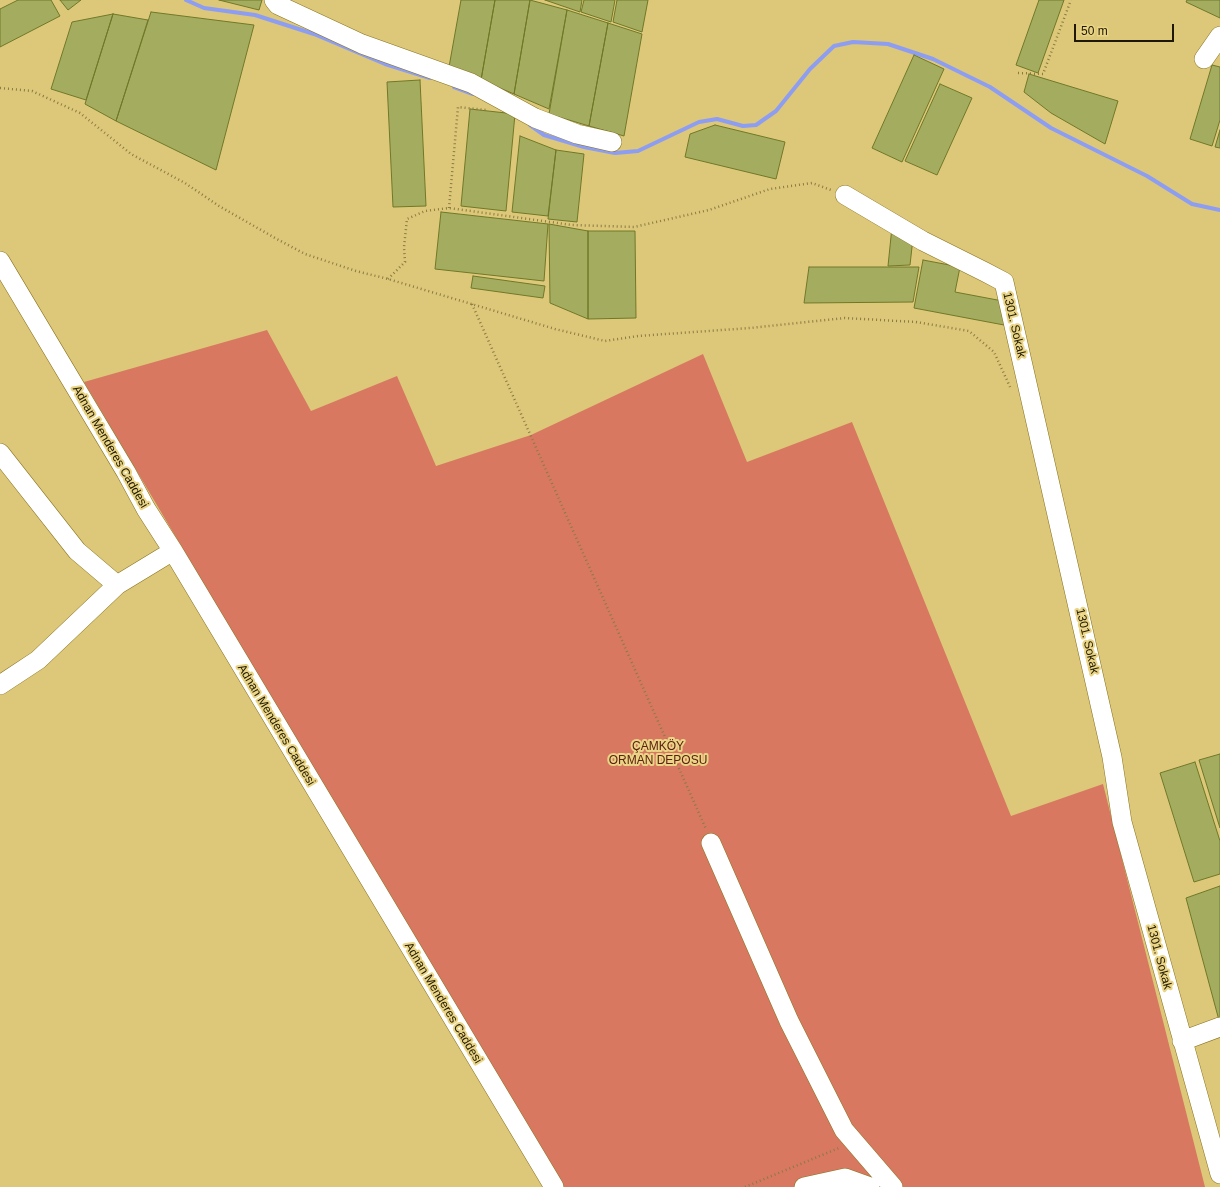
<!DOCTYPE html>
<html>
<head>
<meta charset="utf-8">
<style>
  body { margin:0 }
  #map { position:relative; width:1220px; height:1187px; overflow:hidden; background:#ddc778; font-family:Helvetica,sans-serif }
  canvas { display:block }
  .scale { position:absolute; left:1074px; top:24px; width:100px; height:18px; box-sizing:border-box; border:2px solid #1e1801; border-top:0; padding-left:5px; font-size:12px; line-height:14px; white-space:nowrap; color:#1e1801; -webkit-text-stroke:3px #ead485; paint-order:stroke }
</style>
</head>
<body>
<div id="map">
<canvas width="1220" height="1187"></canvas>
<div class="scale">50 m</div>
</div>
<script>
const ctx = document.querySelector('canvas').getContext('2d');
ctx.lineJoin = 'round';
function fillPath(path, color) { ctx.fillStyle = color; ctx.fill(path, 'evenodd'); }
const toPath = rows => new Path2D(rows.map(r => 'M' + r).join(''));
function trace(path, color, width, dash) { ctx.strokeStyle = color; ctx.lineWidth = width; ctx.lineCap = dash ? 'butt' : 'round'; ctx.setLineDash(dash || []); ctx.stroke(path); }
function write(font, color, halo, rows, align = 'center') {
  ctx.font = font + ' Helvetica,sans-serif'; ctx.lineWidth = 4; ctx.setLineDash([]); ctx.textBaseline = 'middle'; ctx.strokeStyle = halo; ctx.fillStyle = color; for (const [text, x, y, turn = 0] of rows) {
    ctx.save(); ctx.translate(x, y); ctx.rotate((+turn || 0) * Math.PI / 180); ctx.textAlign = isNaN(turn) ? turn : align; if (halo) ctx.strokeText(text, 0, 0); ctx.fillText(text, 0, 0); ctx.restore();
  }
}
const forest = toPath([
  [267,330,311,411,397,376,436,466,531,435,703,354,747,462,852,422,1011,816,1103,784,1205,1187,561,1187,84,382]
]);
const stream = toPath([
  [186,0,204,8,255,15,314,34,385,64,430,78],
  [454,87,473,94],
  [530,125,544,135,584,147,615,153,638,151,699,122,717,119,743,126,756,125,776,111,810,69,834,46,853,42,888,44,933,59,990,87,1051,128,1147,176,1192,204,1220,210]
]);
const building = toPath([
  [18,0,51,0,60,16,0,47,0,9,18,0],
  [60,0,81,0,68,10,60,0],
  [219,0,262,0,259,10,219,0],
  [461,0,495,0,481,80,449,67,461,0],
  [495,0,530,0,514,94,481,80,495,0],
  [530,0,567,10,549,109,514,94,530,0],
  [545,0,582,0,580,12,545,0],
  [584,0,615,0,611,22,581,12,584,0],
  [617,0,648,0,642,32,613,22,617,0],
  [1039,0,1064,0,1038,73,1016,65,1039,0],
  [1187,0,1220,0,1220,18,1186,2,1187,0],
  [567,10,608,23,589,126,549,114,567,10],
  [151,12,254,25,216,170,116,121,151,12],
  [113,14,86,100,51,89,72,22,113,14],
  [113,14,148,20,116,121,85,104,113,14],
  [608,23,642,34,624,136,589,126,608,23],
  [914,55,944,69,902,162,872,148,914,55],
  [1212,65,1220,67,1220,120,1212,146,1190,139,1212,65],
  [1029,74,1118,101,1105,144,1051,113,1024,92,1029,74],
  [420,80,426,206,393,207,387,82,420,80],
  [940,84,972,98,937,175,905,161,940,84],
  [470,109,515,114,506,211,461,206,470,109],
  [715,125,785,142,776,179,685,157,690,134,715,125],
  [1220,130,1220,148,1215,147,1220,130],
  [520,136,556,150,548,216,512,212,520,136],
  [556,150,584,154,577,222,548,219,556,150],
  [441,212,548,224,544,281,435,269,441,212],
  [549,224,588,231,588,319,550,303,549,224],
  [892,227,913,238,910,265,888,266,892,227],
  [588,231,635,231,636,318,588,319,588,231],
  [923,260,960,267,955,292,1008,302,1004,325,914,308,923,260],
  [809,267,919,267,913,302,804,303,809,267],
  [473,276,545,286,543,298,471,288,473,276],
  [1220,754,1220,828,1199,760,1220,754],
  [1195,762,1220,841,1220,874,1194,882,1160,773,1195,762],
  [1220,886,1220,1024,1186,898,1220,886]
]);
const path = toPath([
  [1018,73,1043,74,1071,0],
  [0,88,32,91,80,113,131,154,185,183,219,206,275,238,305,254,356,271,388,279,555,329,605,341,638,336,750,328,845,318,916,322,969,331,994,352,1011,389],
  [449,208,458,107,486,110],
  [388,279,405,262,404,247,407,219,425,211,449,208,572,225,634,227,709,210,770,189,812,183,831,190],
  [472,304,706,829],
  [745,1187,839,1148]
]);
const minor = toPath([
  [274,0,278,5,362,44,471,83,535,118,577,134,612,142],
  [1204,59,1220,36],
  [845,195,923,241,985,272,1004,282,1112,757,1122,822,1220,1174],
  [0,261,126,472,146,509,173,551,554,1187],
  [0,453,77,551,117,585,173,551],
  [0,685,38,660,117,585],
  [711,843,789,1021,844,1130,893,1187],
  [1182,1041,1220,1027],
  [804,1187,845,1178,870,1187]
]);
const streetNames = [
  ["1301. Sokak",1014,325,77],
  ["Adnan Menderes Caddesi",110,447,60],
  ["1301. Sokak",1087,641,77],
  ["Adnan Menderes Caddesi",276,725,59],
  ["1301. Sokak",1159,957,75],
  ["Adnan Menderes Caddesi",443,1003,59]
];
const parkNames = [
  ["ÇAMKÖY",658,747],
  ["ORMAN DEPOSU",658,761]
];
fillPath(forest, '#d87861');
trace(stream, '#8d9df2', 4);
fillPath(building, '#a4ad5f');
trace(building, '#707828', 1);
trace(minor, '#88731f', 20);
trace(path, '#8a7b44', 2.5, [1, 3]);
trace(minor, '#fff', 19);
write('12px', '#1e1801', '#ead485', streetNames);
write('12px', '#5d2011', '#ead485', parkNames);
</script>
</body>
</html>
